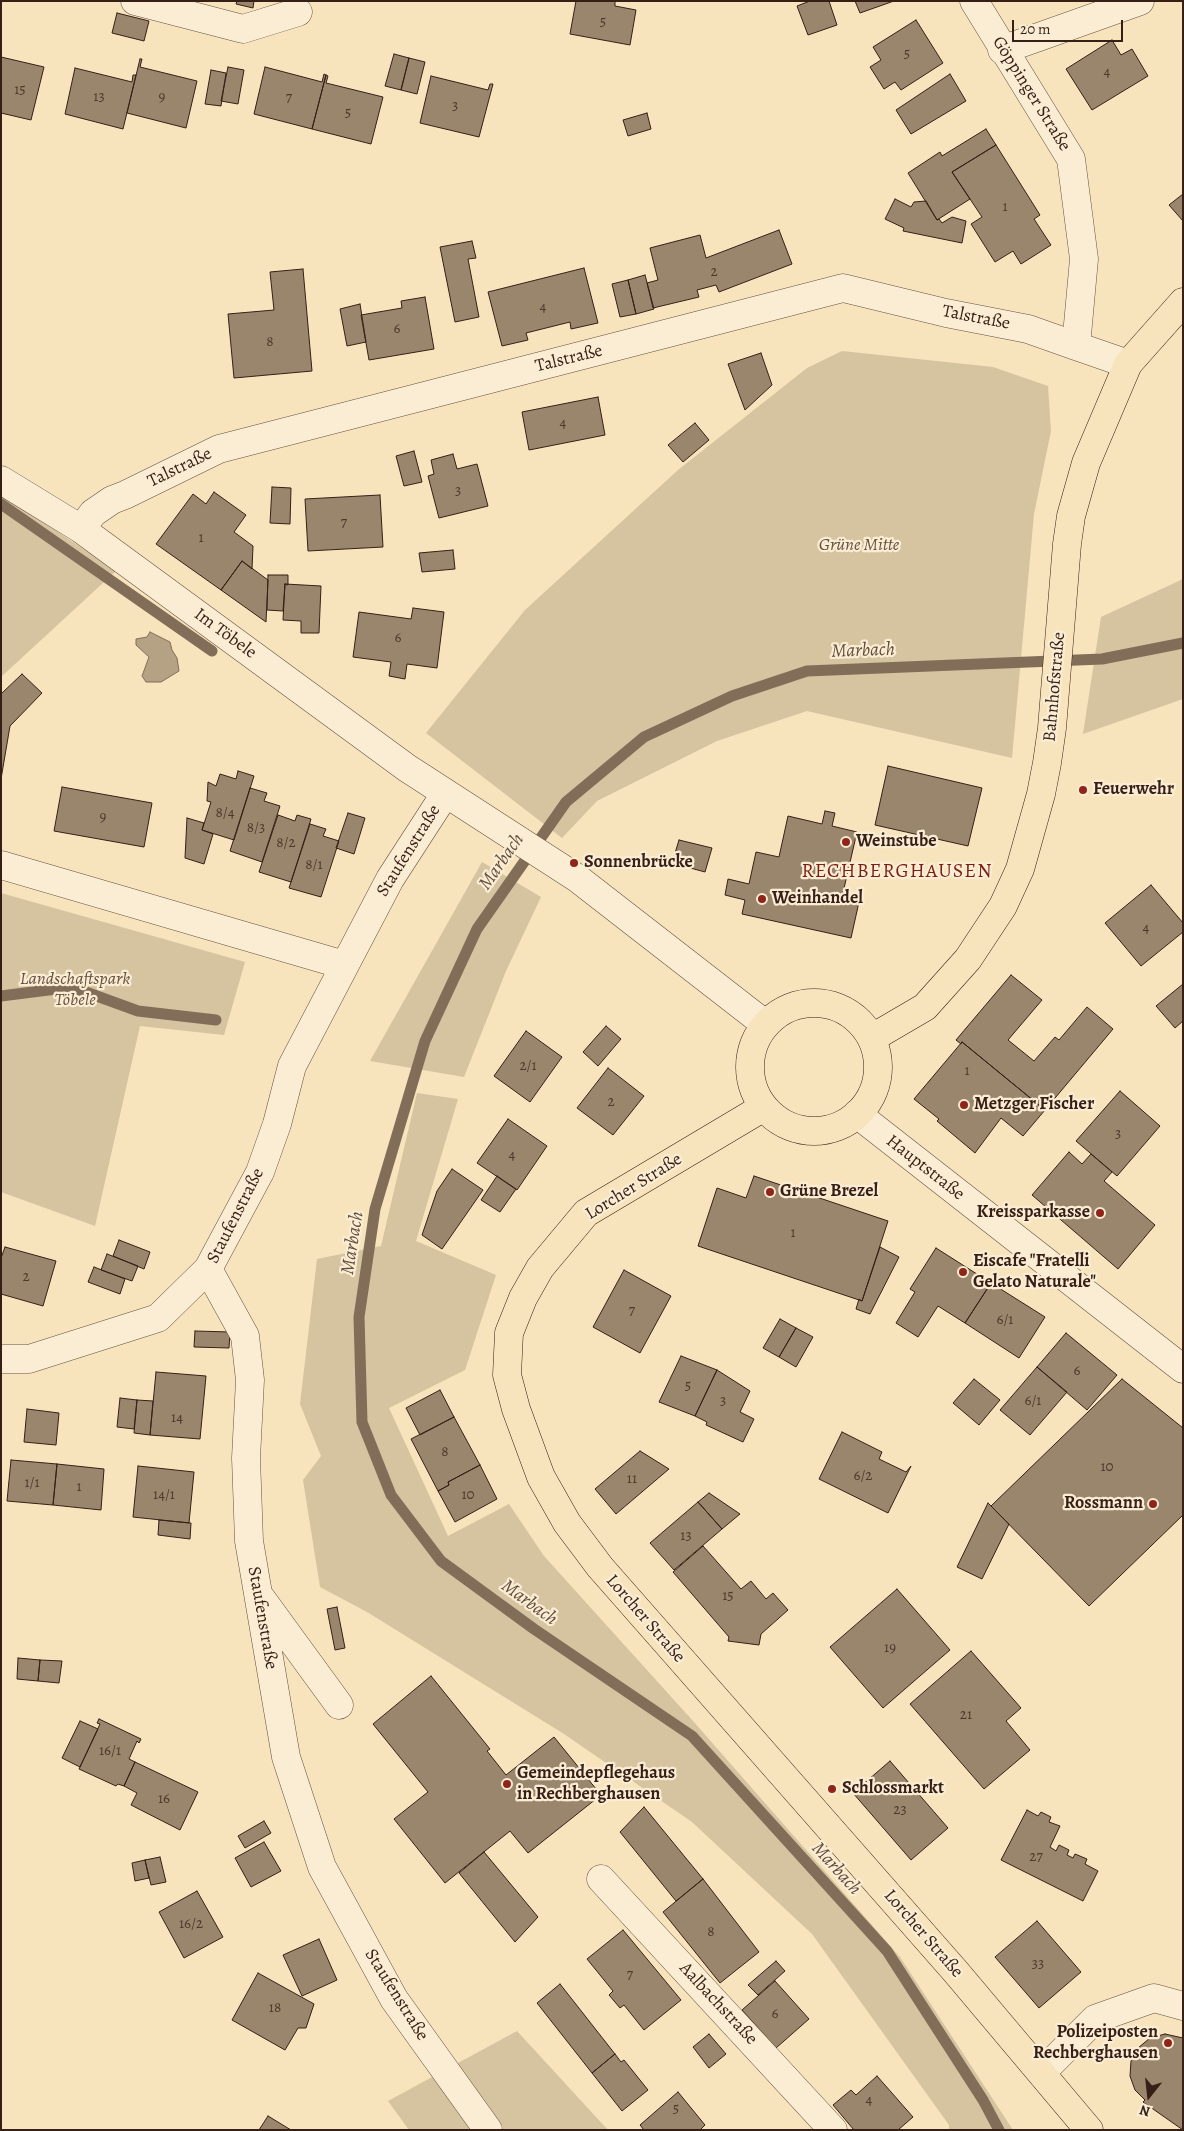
<!DOCTYPE html>
<html>
<head>
<meta charset="utf-8">
<style>
  body { margin:0 }
  #map { position:relative; width:1184px; height:2131px; overflow:hidden; background:#f7e4bc; font-family:Alegreya,serif }
  canvas { display:block }
  .frame { position:absolute; inset:0; border:2px solid #361f17; pointer-events:none }
  .north { position:absolute; left:1124px; top:2071px; width:50px; height:50px; -webkit-text-stroke:4px #faedd3; paint-order:stroke; rotate:196deg; font-size:14px; font-weight:700; line-height:20px; text-align:center; color:#361f17 }
  .north::after { content:''; display:block; margin:auto; width:18px; height:22px; background:#361f17; clip-path:polygon(50% 0,100% 100%,50% 72%,0 100%) }
  .scale { position:absolute; left:1012px; top:20px; width:111px; height:22px; box-sizing:border-box; border:2px solid #361f17; border-top:0; padding-left:6px; font-size:15px; line-height:18px; white-space:nowrap; color:#361f17; -webkit-text-stroke:4px #faedd3; paint-order:stroke }
</style>
</head>
<body>
<div id="map">
<canvas width="1184" height="2131"></canvas>
<div class="frame"></div>
<div class="north">N</div>
<div class="scale">20 m</div>
</div>
<script>
const ctx = document.querySelector('canvas').getContext('2d');
ctx.lineJoin = 'round';
function fillPath(path, color) { ctx.fillStyle = color; ctx.fill(path, 'evenodd'); }
const toPath = rows => new Path2D(rows.map(r => 'M' + r).join(''));
function trace(path, color, width, dash) { ctx.strokeStyle = color; ctx.lineWidth = width; ctx.lineCap = dash ? 'butt' : 'round'; ctx.setLineDash(dash || []); ctx.stroke(path); }
function write(font, color, halo, rows, align = 'center') {
  ctx.font = font + ' Alegreya,serif'; ctx.lineWidth = 4.5; ctx.setLineDash([]); ctx.textBaseline = 'middle'; ctx.strokeStyle = halo; ctx.fillStyle = color; for (const [text, x, y, turn = 0] of rows) {
    ctx.save(); ctx.translate(x, y); ctx.rotate((+turn || 0) * Math.PI / 180); ctx.textAlign = isNaN(turn) ? turn : align; if (halo) ctx.strokeText(text, 0, 0); ctx.fillText(text, 0, 0); ctx.restore();
  }
}
const green = toPath([
  [842,351,993,367,1048,386,1051,431,1034,514,1012,758,807,711,717,741,597,801,562,838,426,733,525,610,678,470,807,368],
  [1,494,116,571,1,677],
  [1183,579,1183,699,1083,734,1101,617],
  [482,862,541,897,506,971,464,1077,370,1061],
  [1,893,245,962,224,1035,140,1026,95,1226,1,1192],
  [417,1093,458,1099,416,1241,496,1275,465,1370,389,1408,448,1536,509,1504,544,1556,693,1721,900,1957,1013,2130,949,2130,949,2125,812,1934,692,1822,564,1734,367,1612,320,1587,303,1480,321,1456,300,1404,317,1259,381,1246],
  [517,2031,608,2130,409,2130,388,2101]
]);
const water = toPath([
  [150,632,170,642,172,650,177,658,179,671,161,682,146,682,142,676,149,657,136,645,136,639,147,637,150,632]
]);
const stream = toPath([
  [1,504,212,651],
  [1,996,72,987,138,1011,216,1020],
  [999,2130,983,2100,887,1951,692,1736,534,1629,441,1561,391,1495,362,1422,359,1317,375,1209,425,1041,477,929,566,802,644,737,732,696,807,671,1102,659,1183,643]
]);
const building = toPath([
  [237,1,254,1,253,8,236,4,237,1],
  [576,1,615,1,615,6,636,10,630,45,570,34,576,1],
  [810,1,829,1,837,25,808,35,797,6,810,1],
  [855,1,894,1,860,13,855,1],
  [117,13,149,21,144,41,112,33,117,13],
  [916,20,943,63,901,90,895,82,884,89,870,67,881,60,873,47,916,20],
  [1112,40,1121,55,1132,49,1148,76,1092,110,1066,69,1112,40],
  [394,54,409,58,401,90,385,86,394,54],
  [1,57,44,67,31,120,1,113,1,57],
  [409,58,425,62,417,94,401,90,409,58],
  [140,59,142,59,140,67,197,81,186,128,127,113,140,59],
  [228,67,244,70,238,104,221,101,228,67],
  [265,67,322,82,324,74,326,75,312,129,254,114,265,67],
  [75,68,132,82,133,75,136,75,123,129,65,114,75,68],
  [211,70,226,73,221,106,205,104,211,70],
  [950,74,966,101,911,134,896,110,950,74],
  [326,75,328,76,326,83,383,97,371,144,312,129,326,75],
  [431,76,488,90,490,84,493,84,479,137,420,123,431,76],
  [647,113,651,129,628,136,623,120,647,113],
  [986,129,996,145,952,172,970,199,937,220,908,173,940,152,942,156,986,129],
  [996,145,1040,215,1034,219,1051,245,1021,264,1013,251,995,262,971,224,982,217,952,172,996,145],
  [1183,194,1183,221,1169,205,1183,194],
  [895,199,911,207,914,202,926,201,937,220,939,219,942,223,952,217,966,221,962,243,903,231,904,228,885,219,895,199],
  [779,230,792,264,719,292,716,285,697,290,699,297,653,308,647,283,658,280,650,248,700,235,706,258,779,230],
  [472,241,476,258,468,259,479,317,455,322,440,247,472,241],
  [584,268,598,323,571,329,570,322,526,333,528,340,502,346,488,292,584,268],
  [303,269,312,371,234,378,228,314,274,310,270,272,303,269],
  [645,275,654,309,636,314,628,280,645,275],
  [628,280,636,314,620,317,612,284,628,280],
  [425,297,434,349,369,360,361,315,402,308,401,301,425,297],
  [360,304,366,342,347,346,340,309,360,304],
  [761,353,772,385,745,410,728,364,761,353],
  [598,397,605,435,529,450,522,412,598,397],
  [695,423,709,440,683,462,668,445,695,423],
  [414,451,422,482,404,486,396,456,414,451],
  [453,454,457,469,477,464,488,506,439,518,428,476,434,474,431,460,453,454],
  [272,487,291,488,290,524,270,523,272,487],
  [214,492,246,515,234,532,253,546,252,569,242,561,221,590,156,544,193,494,206,504,214,492],
  [380,495,383,547,308,551,305,499,380,495],
  [453,550,455,569,422,572,419,553,453,550],
  [242,561,268,580,266,622,221,590,242,561],
  [268,575,288,575,288,585,285,584,283,611,267,610,268,575],
  [285,584,321,586,319,633,301,633,301,621,283,620,285,584],
  [413,608,444,612,437,668,407,664,405,679,389,676,391,662,353,657,359,612,411,619,413,608],
  [22,674,42,693,10,726,1,779,1,694,22,674],
  [888,766,982,788,968,846,875,825,888,766],
  [238,771,254,776,234,840,202,830,211,802,207,801,208,782,216,786,220,774,236,779,238,771],
  [62,787,152,803,144,847,54,831,62,787],
  [250,788,267,793,264,801,280,806,262,862,230,851,250,788],
  [825,811,835,813,832,826,857,832,842,897,859,902,851,938,742,914,745,900,725,895,728,879,749,884,756,852,779,857,788,816,822,824,825,811],
  [348,813,365,818,354,854,336,848,348,813],
  [278,815,295,821,297,815,311,819,291,882,259,872,278,815],
  [187,818,204,823,202,830,213,834,204,864,185,858,187,818],
  [310,824,326,829,323,836,339,841,321,897,289,888,310,824],
  [679,840,712,848,705,872,672,863,679,840],
  [1151,885,1183,923,1183,932,1141,966,1105,923,1151,885],
  [1011,975,1042,1000,1008,1040,1034,1061,1055,1037,1059,1040,1087,1007,1113,1029,1045,1110,962,1042,961,1044,956,1040,1011,975],
  [1183,984,1183,1021,1175,1028,1156,1006,1183,984],
  [606,1026,621,1039,598,1066,583,1052,606,1026],
  [526,1031,562,1057,530,1102,494,1076,526,1031],
  [962,1042,1045,1110,1023,1136,1001,1118,975,1153,937,1121,939,1119,914,1099,962,1042],
  [608,1068,644,1096,613,1135,577,1108,608,1068],
  [1120,1091,1160,1126,1117,1176,1076,1141,1120,1091],
  [508,1119,547,1146,517,1190,477,1163,508,1119],
  [1069,1152,1082,1164,1091,1154,1112,1172,1104,1181,1155,1225,1118,1269,1032,1195,1069,1152],
  [452,1169,483,1190,442,1249,422,1235,437,1191,452,1169],
  [497,1176,516,1189,500,1212,481,1200,497,1176],
  [754,1176,888,1221,862,1301,698,1246,717,1188,746,1198,754,1176],
  [119,1240,150,1252,144,1269,113,1256,119,1240],
  [5,1247,56,1261,43,1306,1,1294,1,1258,5,1247],
  [880,1247,899,1257,870,1314,856,1309,859,1299,862,1301,880,1247],
  [936,1248,991,1283,965,1323,938,1306,918,1337,896,1323,915,1292,910,1289,936,1248],
  [107,1254,138,1266,132,1281,101,1270,107,1254],
  [94,1267,125,1279,120,1294,88,1282,94,1267],
  [624,1270,671,1296,640,1353,593,1327,624,1270],
  [991,1283,1045,1317,1019,1358,965,1323,991,1283],
  [780,1319,796,1328,779,1357,763,1348,780,1319],
  [796,1328,813,1337,796,1367,779,1357,796,1328],
  [195,1331,230,1332,229,1348,194,1347,195,1331],
  [1066,1333,1117,1375,1087,1410,1037,1367,1066,1333],
  [681,1356,717,1370,695,1416,659,1402,681,1356],
  [1037,1367,1067,1392,1030,1435,1000,1410,1037,1367],
  [717,1370,750,1391,740,1412,754,1419,743,1442,706,1425,707,1422,695,1416,717,1370],
  [156,1372,206,1376,200,1439,150,1435,156,1372],
  [974,1379,1000,1400,979,1425,953,1403,974,1379],
  [1122,1379,1183,1428,1183,1515,1089,1606,991,1506,1122,1379],
  [440,1390,454,1417,420,1435,406,1408,440,1390],
  [120,1398,137,1400,134,1429,117,1427,120,1398],
  [137,1400,153,1401,150,1435,134,1433,137,1400],
  [27,1409,59,1413,56,1445,24,1442,27,1409],
  [454,1417,480,1465,448,1482,449,1485,438,1491,411,1439,454,1417],
  [842,1432,882,1452,879,1459,906,1472,911,1466,888,1513,819,1479,842,1432],
  [640,1451,669,1469,616,1514,595,1489,640,1451],
  [11,1460,57,1464,53,1505,7,1501,11,1460],
  [57,1464,104,1469,101,1510,53,1505,57,1464],
  [480,1465,497,1499,455,1522,438,1491,449,1485,448,1482,480,1465],
  [138,1466,194,1472,189,1523,133,1517,138,1466],
  [709,1493,740,1514,722,1529,698,1502,709,1493],
  [698,1502,722,1529,674,1570,650,1543,698,1502],
  [988,1503,1009,1524,982,1579,957,1567,988,1503],
  [159,1520,191,1523,190,1539,158,1535,159,1520],
  [703,1546,741,1589,751,1581,766,1599,773,1593,788,1610,761,1634,759,1645,728,1641,729,1637,673,1572,703,1546],
  [897,1589,950,1650,883,1708,830,1647,897,1589],
  [337,1607,345,1648,335,1650,327,1609,337,1607],
  [971,1651,1021,1708,1006,1721,1030,1750,984,1789,910,1704,971,1651],
  [18,1658,40,1660,38,1681,17,1679,18,1658],
  [40,1660,62,1661,59,1683,38,1681,40,1660],
  [431,1676,490,1749,487,1751,506,1775,554,1737,601,1795,528,1853,510,1831,445,1883,394,1819,428,1792,373,1724,431,1676],
  [99,1719,141,1739,139,1743,137,1741,129,1759,135,1762,124,1786,118,1784,116,1786,79,1769,100,1724,97,1723,99,1719],
  [80,1721,98,1729,80,1767,62,1758,80,1721],
  [890,1761,948,1828,911,1860,853,1793,890,1761],
  [135,1762,198,1792,180,1830,131,1805,137,1793,124,1786,135,1762],
  [644,1807,703,1879,676,1901,620,1832,644,1807],
  [1027,1810,1038,1816,1041,1812,1051,1817,1049,1822,1060,1826,1050,1847,1056,1851,1059,1845,1069,1850,1067,1855,1073,1858,1075,1854,1087,1859,1085,1864,1098,1871,1083,1901,1001,1860,1027,1810],
  [264,1821,271,1833,245,1848,238,1836,264,1821],
  [264,1842,281,1871,251,1887,235,1858,264,1842],
  [484,1852,538,1917,515,1942,459,1873,484,1852],
  [160,1857,166,1882,151,1885,145,1860,160,1857],
  [145,1860,149,1878,135,1881,132,1863,145,1860],
  [703,1879,759,1952,720,1983,663,1912,703,1879],
  [197,1891,223,1937,184,1958,159,1912,197,1891],
  [1037,1921,1081,1972,1039,2008,995,1957,1037,1921],
  [623,1930,681,2000,644,2030,624,2005,620,2008,609,1995,613,1991,587,1959,623,1930],
  [319,1939,337,1980,302,1996,283,1955,319,1939],
  [776,1961,785,1971,758,1995,748,1985,776,1961],
  [258,1973,314,2004,306,2028,298,2028,285,2050,232,2020,258,1973],
  [775,1981,809,2019,776,2048,742,2010,775,1981],
  [560,1984,615,2054,592,2073,537,2003,560,1984],
  [709,2034,726,2054,709,2068,693,2047,709,2034],
  [1165,2034,1183,2038,1183,2130,1143,2102,1145,2100,1135,2090,1130,2076,1131,2061,1138,2048,1150,2038,1165,2034],
  [615,2054,621,2062,624,2060,648,2090,622,2111,592,2073,615,2054],
  [877,2076,913,2117,898,2130,854,2130,833,2105,851,2090,856,2095,877,2076],
  [678,2092,705,2125,700,2130,644,2130,640,2125,678,2092],
  [268,2116,291,2130,259,2130,268,2116]
]);
const minor = toPath([
  [135,1,243,29,298,12],
  [974,1,1071,159,1084,259,1076,346,1128,364],
  [1002,50,1140,1],
  [1,480,81,529,407,768,577,878,765,1024],
  [81,529,93,513,112,500,125,495,219,449,843,288,946,313,1028,329,1076,346],
  [1,865,344,965],
  [857,1114,1183,1369],
  [208,1269,245,1336,250,1380,246,1458,249,1541,286,1757,322,1867,394,1999,488,2130],
  [1,1359,29,1359,158,1318,208,1269,260,1172,277,1124,292,1066,390,879,445,794],
  [261,1598,339,1705],
  [601,1879,833,2130],
  [1042,2072,1095,2019,1154,1998,1183,2006]
]);
const major = toPath([
  '750 1067a64 64 0 1 1 128 0a64 64 0 1 1-128 0Z',
  [872,1038,925,1007,968,959,1003,906,1020,869,1041,794,1047,763,1052,728,1067,544,1071,516,1086,463,1128,364,1183,302],
  [764,1107,586,1213,540,1268,523,1298,509,1333,507,1375,516,1409,541,1477,567,1523,600,1567,956,1972,1089,2130]
]);
const markers = [
  [1083,790,5,"#8f2418"],
  [846,842,5,"#8f2418"],
  [574,863,5,"#8f2418"],
  [762,899,5,"#8f2418"],
  [964,1105,5,"#8f2418"],
  [770,1192,5,"#8f2418"],
  [1100,1213,5,"#8f2418"],
  [963,1272,5,"#8f2418"],
  [1153,1504,5,"#8f2418"],
  [507,1784,5,"#8f2418"],
  [832,1789,5,"#8f2418"],
  [1168,2043,5,"#8f2418"]
];
const numberNames = [
  ["5",603,22],
  ["5",907,54],
  ["4",1107,72],
  ["15",20,90],
  ["13",99,97],
  ["9",162,97],
  ["7",289,98],
  ["3",455,106],
  ["5",348,113],
  ["1",1005,207],
  ["2",714,272],
  ["4",543,307],
  ["6",397,329],
  ["8",270,342],
  ["4",563,423],
  ["3",458,491],
  ["7",344,523],
  ["1",201,538],
  ["6",398,638],
  ["8/4",225,813],
  ["9",103,817],
  ["8/3",256,828],
  ["8/2",286,843],
  ["8/1",314,865],
  ["4",1146,928],
  ["2/1",528,1066],
  ["1",967,1071],
  ["2",611,1102],
  ["3",1118,1134],
  ["4",512,1155],
  ["1",793,1233],
  ["2",26,1277],
  ["7",632,1311],
  ["6/1",1005,1320],
  ["6",1077,1371],
  ["5",688,1386],
  ["3",723,1401],
  ["6/1",1033,1401],
  ["14",177,1418],
  ["8",445,1452],
  ["10",1107,1467],
  ["6/2",863,1476],
  ["11",632,1479],
  ["1/1",32,1483],
  ["1",79,1487],
  ["14/1",164,1495],
  ["10",468,1495],
  ["13",686,1536],
  ["15",728,1596],
  ["19",890,1648],
  ["21",966,1715],
  ["16/1",110,1751],
  ["16",164,1799],
  ["23",900,1810],
  ["27",1036,1857],
  ["16/2",191,1924],
  ["8",711,1932],
  ["33",1038,1964],
  ["7",630,1975],
  ["18",275,2008],
  ["6",775,2014],
  ["4",869,2100],
  ["5",676,2109]
];
const streetNames = [
  ["Göppinger Straße",1031,94,58],
  ["Talstraße",976,318,11],
  ["Talstraße",569,359,-14],
  ["Talstraße",180,468,-26],
  ["Im Töbele",225,634,36],
  ["Bahnhofstraße",1055,687,-85],
  ["Staufenstraße",409,851,-58],
  ["Hauptstraße",925,1168,38],
  ["Lorcher Straße",634,1187,-32],
  ["Staufenstraße",236,1216,-63],
  ["Staufenstraße",262,1618,80],
  ["Lorcher Straße",645,1619,49],
  ["Lorcher Straße",923,1934,49],
  ["Staufenstraße",396,1995,58],
  ["Aalbachstraße",718,2004,47]
];
const parkNames = [
  ["Grüne Mitte",859,546],
  ["Landschaftspark",75,980],
  ["Töbele",75,1001]
];
const poiNames = [
  ["Feuerwehr",1093,790],
  ["Weinstube",856,842],
  ["Sonnenbrücke",584,863],
  ["Weinhandel",772,899],
  ["Metzger Fischer",974,1105],
  ["Grüne Brezel",780,1192],
  ["Kreissparkasse",1090,1213,"right"],
  ["Eiscafe \"Fratelli",973,1262],
  ["Gelato Naturale\"",973,1283],
  ["Rossmann",1143,1504,"right"],
  ["Gemeindepflegehaus",517,1774],
  ["in Rechberghausen",517,1795],
  ["Schlossmarkt",842,1789],
  ["Polizeiposten",1158,2033,"right"],
  ["Rechberghausen",1158,2054,"right"]
];
const waterNames = [
  ["Marbach",863,651,-2],
  ["Marbach",502,862,-55],
  ["Marbach",353,1243,-81],
  ["Marbach",529,1603,36],
  ["Marbach",836,1869,48]
];
const quarterNames = [
  ["RECHBERGHAUSEN",897,872]
];
fillPath(green, '#d6c3a0');
fillPath(water, '#b5a184');
trace(water, '#826d58', 1);
trace(stream, '#826d58', 11);
fillPath(building, '#9a856d');
trace(building, '#361f17', 1);
trace(minor, '#665040', 29);
trace(major, '#361f17', 29);
trace(minor, '#faedd3', 28);
trace(major, '#f7e4bc', 28);
for (const [x, y, r, color] of markers) { const dot = new Path2D(); dot.arc(x, y, r, 0, 2 * Math.PI); ctx.fillStyle = color; ctx.fill(dot); trace(dot, '#faedd3', 2); }
write('15px', '#4f382c', null, numberNames);
write('18px', '#361f17', '#faedd3', streetNames);
write('italic 18px', '#665040', '#faedd3', parkNames);
write('bold 18px', '#361f17', '#faedd3', poiNames, 'left');
write('italic 19px', '#624c3d', '#faedd3', waterNames);
ctx.letterSpacing = '1px';
write('20px', '#7a1f14', '#faedd3', quarterNames);
ctx.letterSpacing = '0px';
</script>
</body>
</html>
